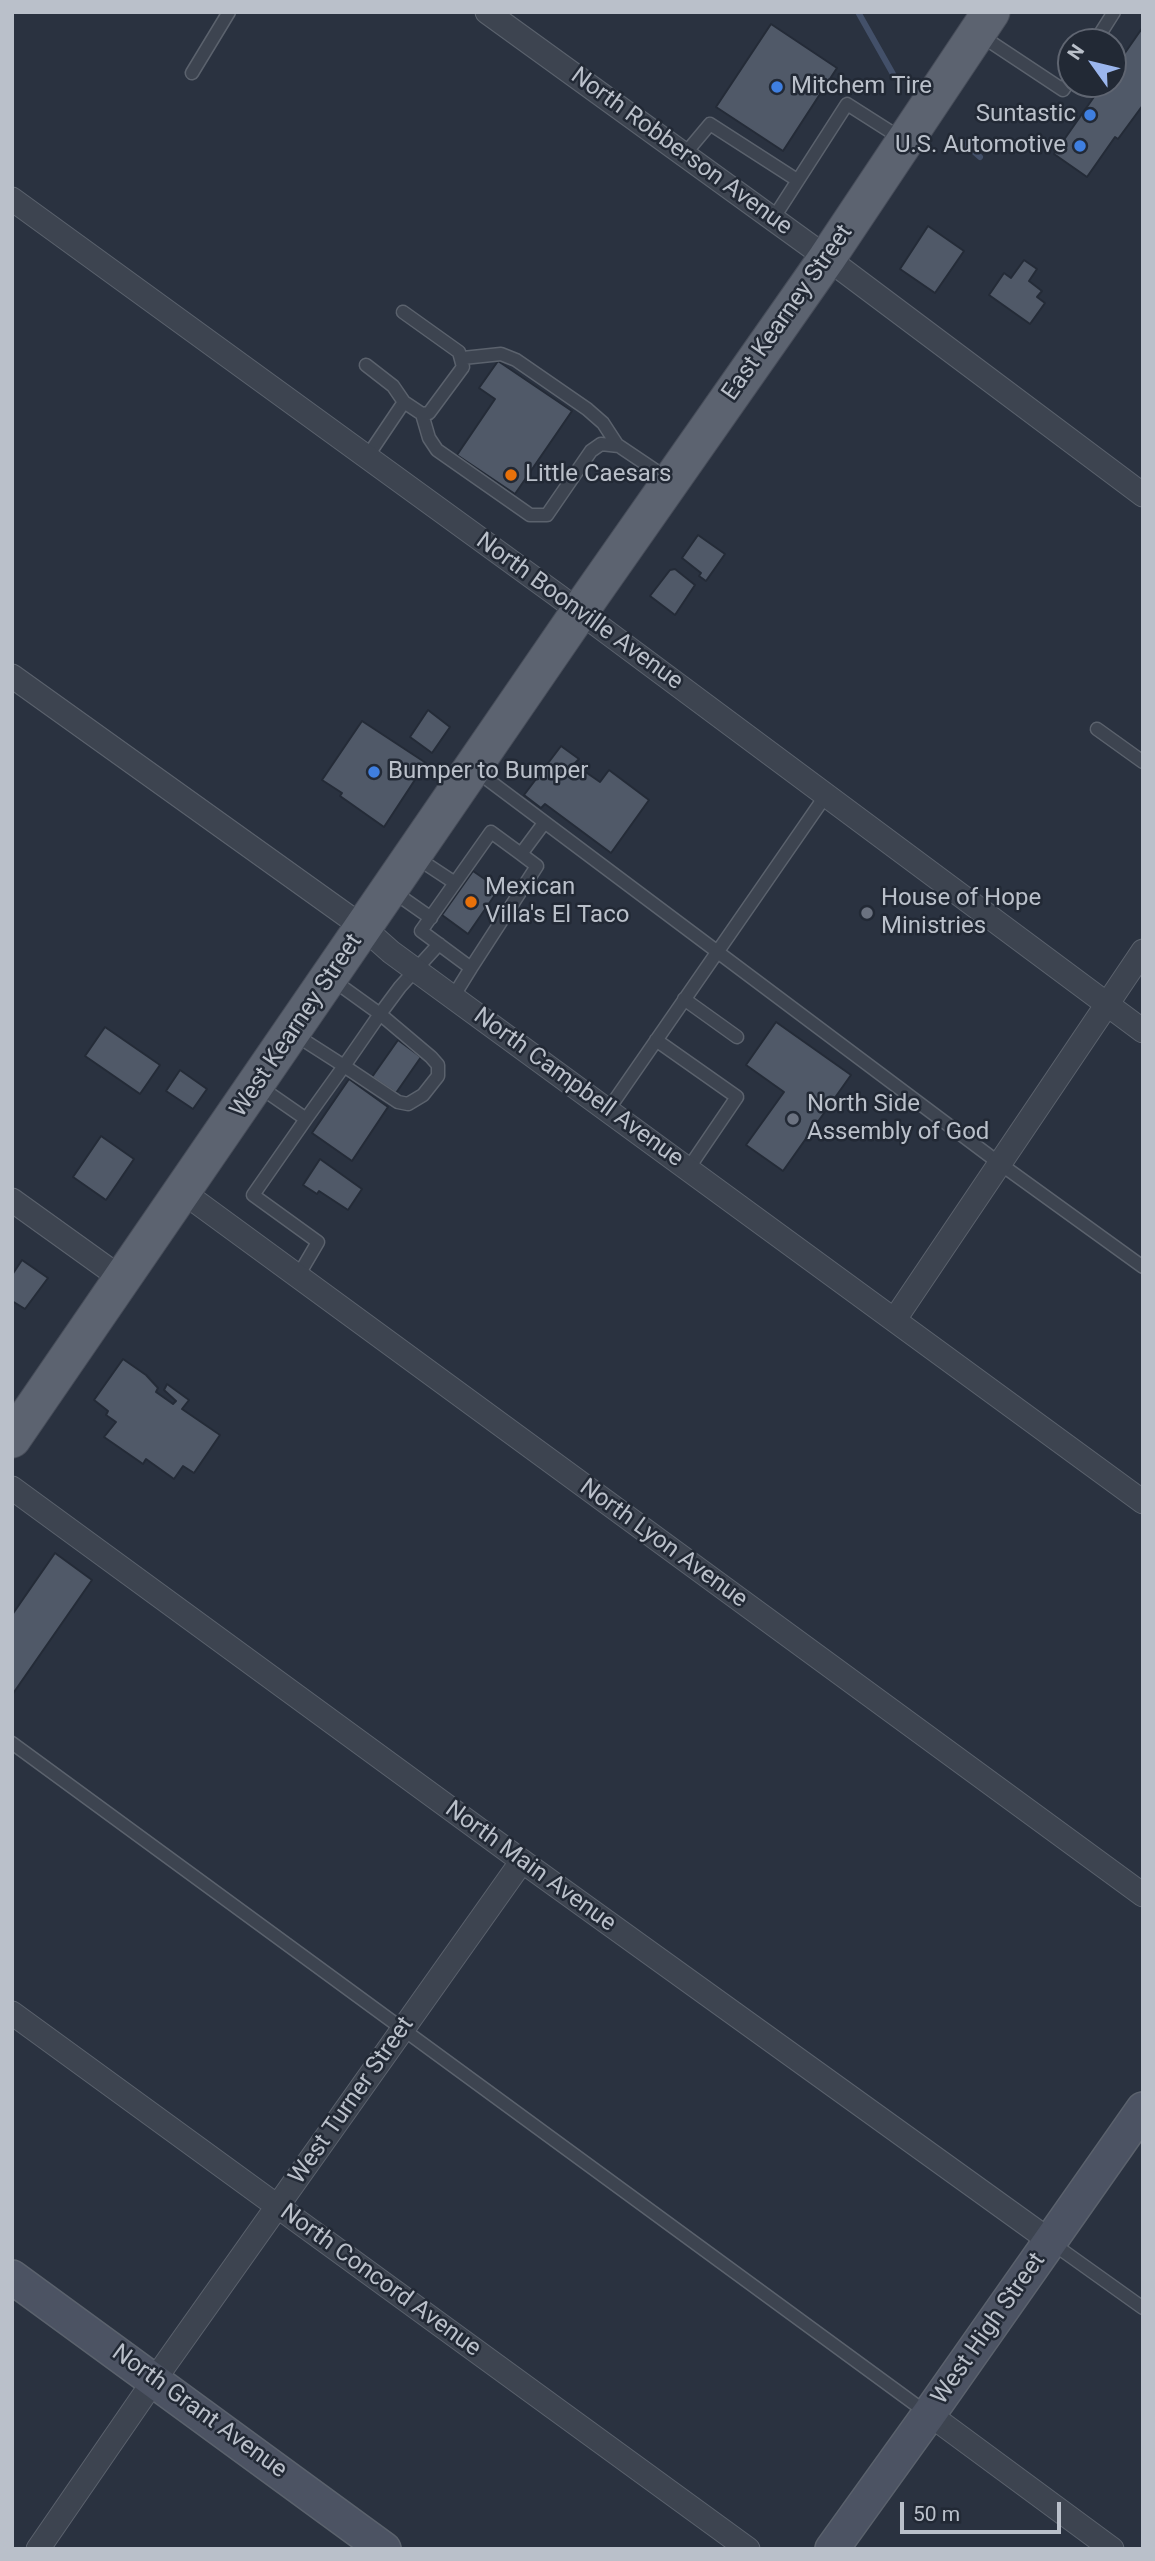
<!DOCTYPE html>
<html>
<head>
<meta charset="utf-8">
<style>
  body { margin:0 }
  #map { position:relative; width:1155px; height:2561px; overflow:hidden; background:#2a3240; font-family:Roboto,sans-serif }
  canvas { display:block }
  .frame { position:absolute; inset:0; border:14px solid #bac0ca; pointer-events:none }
  .north { position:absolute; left:1057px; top:28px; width:70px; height:70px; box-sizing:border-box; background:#222935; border:2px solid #5f6571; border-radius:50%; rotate:304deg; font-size:19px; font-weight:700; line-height:28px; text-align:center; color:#bac0ca }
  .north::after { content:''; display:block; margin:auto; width:24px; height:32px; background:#9bb6ee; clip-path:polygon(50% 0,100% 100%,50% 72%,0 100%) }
  .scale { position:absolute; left:900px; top:2502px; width:161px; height:32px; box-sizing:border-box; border:4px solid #bac0ca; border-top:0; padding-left:9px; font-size:21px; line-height:24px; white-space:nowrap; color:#bac0ca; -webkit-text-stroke:5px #222935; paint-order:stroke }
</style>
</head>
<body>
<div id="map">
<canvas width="1155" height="2561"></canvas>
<div class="frame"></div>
<div class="north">N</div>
<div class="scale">50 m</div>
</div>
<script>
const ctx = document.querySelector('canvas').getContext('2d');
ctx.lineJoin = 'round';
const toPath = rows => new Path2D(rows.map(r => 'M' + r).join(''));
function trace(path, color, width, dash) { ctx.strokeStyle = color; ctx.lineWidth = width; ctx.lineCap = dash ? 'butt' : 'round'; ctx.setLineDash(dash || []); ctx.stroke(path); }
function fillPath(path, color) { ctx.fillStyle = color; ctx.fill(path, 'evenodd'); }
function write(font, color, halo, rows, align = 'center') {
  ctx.font = font + ' Roboto,sans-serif'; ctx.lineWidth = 5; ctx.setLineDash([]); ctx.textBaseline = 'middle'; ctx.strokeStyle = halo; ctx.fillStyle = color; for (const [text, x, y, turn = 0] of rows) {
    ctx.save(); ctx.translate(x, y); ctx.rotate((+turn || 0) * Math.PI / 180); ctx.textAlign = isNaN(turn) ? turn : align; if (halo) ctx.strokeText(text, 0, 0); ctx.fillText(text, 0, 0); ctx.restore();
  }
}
const stream = toPath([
  [858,12,893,74],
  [962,141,980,157]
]);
const building = toPath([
  [771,24,837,68,783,151,716,107,771,24],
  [1143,27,1143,105,1118,139,1115,137,1087,177,1054,154,1103,84,1113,84,1113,70,1143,27],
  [928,226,964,251,935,293,900,269,928,226],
  [1024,260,1037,269,1029,281,1042,291,1037,297,1045,303,1030,324,989,295,1004,273,1011,278,1024,260],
  [498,361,572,411,515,494,457,455,495,399,479,388,498,361],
  [698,535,725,554,706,581,699,576,701,573,682,558,698,535],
  [675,569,695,585,675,615,650,596,670,570,675,569],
  [428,710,450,727,432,753,410,737,428,710],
  [362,721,426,763,384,827,340,796,342,793,322,780,362,721],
  [561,746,579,759,574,764,600,782,609,770,649,800,611,853,545,804,541,808,524,795,561,746],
  [473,871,499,889,468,934,442,915,473,871],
  [776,1022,851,1075,783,1171,746,1145,784,1092,746,1065,776,1022],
  [105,1027,160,1065,140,1094,85,1056,105,1027],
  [398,1040,421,1057,396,1093,372,1077,398,1040],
  [180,1070,207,1089,193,1109,166,1091,180,1070],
  [349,1079,388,1107,352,1161,312,1133,349,1079],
  [101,1136,134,1159,106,1200,73,1177,101,1136],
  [320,1159,362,1189,348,1210,319,1191,317,1194,303,1185,320,1159],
  [22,1260,48,1278,25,1309,12,1301,12,1275,22,1260],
  [123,1359,146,1375,158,1388,156,1392,173,1404,176,1401,164,1390,167,1384,189,1400,182,1409,220,1435,194,1473,183,1466,174,1479,146,1459,143,1464,104,1437,116,1422,106,1415,108,1411,94,1400,123,1359],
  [55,1553,92,1580,12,1695,12,1615,55,1553]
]);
const lane = toPath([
  [980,35,1063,90,1071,78],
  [1095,42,1114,12],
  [192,73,229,12],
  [684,155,710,124,797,180],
  [773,219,847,104,902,139],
  [463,358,501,354,516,360,587,409,603,423,618,446],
  [366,365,393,386,404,402],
  [422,414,429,438,437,450,530,515,547,515,591,451,601,444,619,446,668,479],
  [367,457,404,402,422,414,429,413,463,367,459,352,403,312],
  [1097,729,1143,762],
  [475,770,999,1163,1143,1267],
  [414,856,455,883],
  [391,890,431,918],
  [471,968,537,866,521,854],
  [330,978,380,1014,344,1066,398,1102,408,1104,423,1095,438,1076,438,1065,431,1057,380,1014,400,987,439,944],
  [453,997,471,968,421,931,491,832,521,854,544,823],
  [684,999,737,1037],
  [294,1034,344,1066,306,1119],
  [656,1040,737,1097,688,1169],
  [257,1085,306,1119,253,1195,318,1242,298,1276],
  [608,1110,826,795],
  [12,1743,927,2413],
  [1052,2243,1143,2308]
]);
const street = toPath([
  [487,12,827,258,1143,495],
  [12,199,557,595,1143,1031],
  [12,676,364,928,391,952,1143,1502],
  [183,1192,1143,1895],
  [12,1200,122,1279],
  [895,1319,1143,951],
  [12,1488,522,1861,1050,2241],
  [12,2013,748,2549],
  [929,2414,1112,2549],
  [38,2549,155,2379,522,1861]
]);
const secondary = toPath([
  [12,2277,384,2549],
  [832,2549,929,2414,1143,2109]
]);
const primary = toPath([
  [12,1439,580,611,827,258,991,12]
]);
const markers = [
  [777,87,7,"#3f7fe0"],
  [1090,115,7,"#3f7fe0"],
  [1080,146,7,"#3f7fe0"],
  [511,475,7,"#e8710a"],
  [374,772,7,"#3f7fe0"],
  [471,902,7,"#e8710a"],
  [867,913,7,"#6b7280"],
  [793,1119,7,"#6b7280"]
];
const poiNames = [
  ["Mitchem Tire",791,87],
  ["Suntastic",1076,115,"right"],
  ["U.S. Automotive",1066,146,"right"],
  ["Little Caesars",525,475],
  ["Bumper to Bumper",388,772],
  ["Mexican",485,888],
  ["Villa's El Taco",485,916],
  ["House of Hope",881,899],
  ["Ministries",881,927],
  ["North Side",807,1105],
  ["Assembly of God",807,1133]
];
const streetNames = [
  ["North Robberson Avenue",681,152,36],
  ["East Kearney Street",788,313,-55],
  ["North Boonville Avenue",579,612,36],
  ["West Kearney Street",297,1026,-56],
  ["North Campbell Avenue",578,1088,36],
  ["North Lyon Avenue",663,1544,36],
  ["North Main Avenue",530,1867,36],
  ["West Turner Street",352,2101,-55],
  ["North Concord Avenue",380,2281,36],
  ["West High Street",989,2329,-55],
  ["North Grant Avenue",199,2412,36]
];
trace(stream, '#435069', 6);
fillPath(building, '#505968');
trace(building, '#242b37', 2);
trace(lane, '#5b626d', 15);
trace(street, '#5b626d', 25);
trace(secondary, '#5b626d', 36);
trace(primary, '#474d59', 39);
trace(lane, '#3d4450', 12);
trace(street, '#3d4450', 23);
trace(secondary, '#4c5363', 33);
trace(primary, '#5c6370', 37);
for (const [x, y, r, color] of markers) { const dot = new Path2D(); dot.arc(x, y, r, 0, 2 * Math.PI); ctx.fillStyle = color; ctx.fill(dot); trace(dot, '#222935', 2.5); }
write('24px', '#bac0ca', '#222935', poiNames, 'left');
write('24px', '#bac0ca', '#222935', streetNames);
</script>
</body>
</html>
